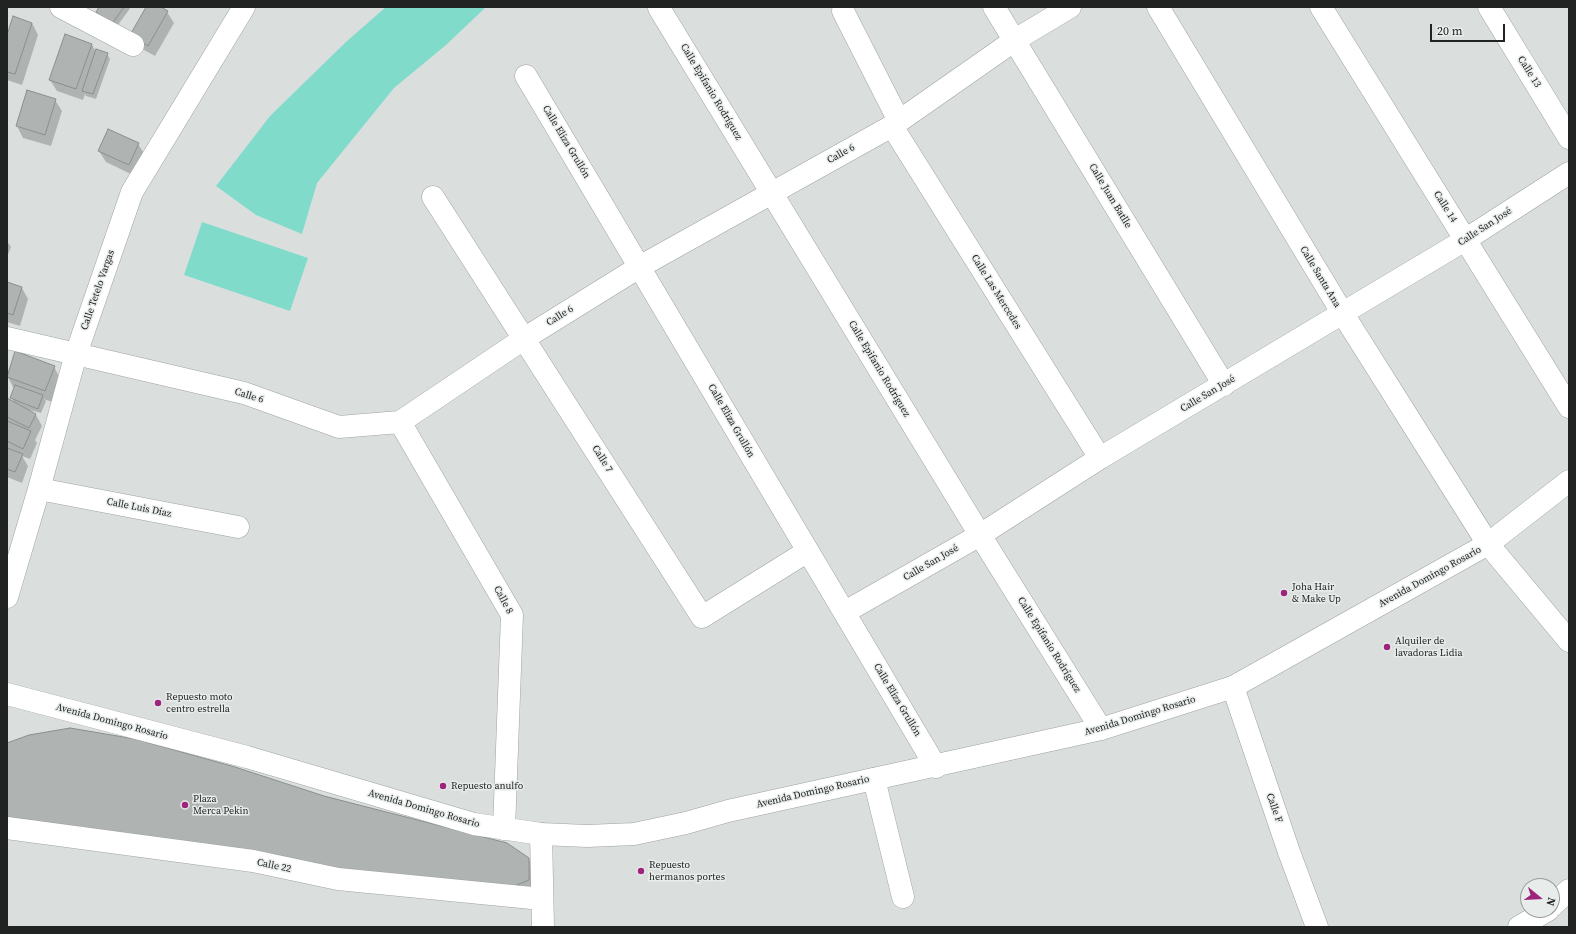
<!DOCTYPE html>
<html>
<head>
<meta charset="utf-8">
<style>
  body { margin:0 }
  #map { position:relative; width:1576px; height:934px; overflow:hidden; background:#dadfde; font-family:"Source Serif 4",serif }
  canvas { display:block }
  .frame { position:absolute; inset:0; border:8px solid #212322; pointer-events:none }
  .north { position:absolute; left:1520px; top:878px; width:40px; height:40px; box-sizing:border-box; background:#e8edeb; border:1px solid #989c9b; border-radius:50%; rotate:108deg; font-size:11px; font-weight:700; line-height:16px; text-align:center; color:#212322 }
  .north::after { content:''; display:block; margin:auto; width:14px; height:18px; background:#9e257c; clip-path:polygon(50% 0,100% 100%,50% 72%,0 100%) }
  .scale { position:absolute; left:1430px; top:24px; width:75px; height:18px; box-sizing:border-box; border:2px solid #212322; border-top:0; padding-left:5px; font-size:12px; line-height:14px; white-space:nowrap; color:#212322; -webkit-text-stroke:3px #e8edeb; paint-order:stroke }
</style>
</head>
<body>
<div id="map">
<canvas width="1576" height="934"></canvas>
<div class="frame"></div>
<div class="north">N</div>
<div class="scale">20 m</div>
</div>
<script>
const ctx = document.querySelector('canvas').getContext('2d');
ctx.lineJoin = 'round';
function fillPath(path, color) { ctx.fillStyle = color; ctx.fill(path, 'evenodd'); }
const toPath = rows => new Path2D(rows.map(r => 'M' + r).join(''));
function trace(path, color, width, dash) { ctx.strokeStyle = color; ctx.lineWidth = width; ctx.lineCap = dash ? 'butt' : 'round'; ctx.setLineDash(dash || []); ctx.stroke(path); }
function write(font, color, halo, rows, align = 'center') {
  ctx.font = font + ' "Source Serif 4",serif'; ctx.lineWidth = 3; ctx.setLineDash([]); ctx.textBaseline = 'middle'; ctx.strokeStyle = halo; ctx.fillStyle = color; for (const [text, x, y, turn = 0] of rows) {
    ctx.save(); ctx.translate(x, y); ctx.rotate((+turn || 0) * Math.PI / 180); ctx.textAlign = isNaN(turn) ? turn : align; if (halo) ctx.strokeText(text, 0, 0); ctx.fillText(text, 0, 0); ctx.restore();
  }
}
const green = toPath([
  [386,7,486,7,446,45,394,88,317,183,302,234,256,215,216,186,270,116,347,41],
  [202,222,308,258,290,311,184,275]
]);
const shadow = toPath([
  [100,7,131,7,115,29,100,17,97,12],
  [147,7,159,7,167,12,174,23,155,56,137,46],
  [32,23,38,35,22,85,7,80,7,28,9,32],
  [92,45,96,52,107,54,110,59,96,99,86,96,85,94,83,100,57,91,50,80],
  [28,91,55,100,62,111,51,146,23,138,17,126],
  [138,144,145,155,135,176,106,162,99,151],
  [7,241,11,247,7,257],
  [7,283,22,288,28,299,20,326,7,322],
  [16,352,54,367,60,378,52,402,44,399,46,401,41,413,22,408,36,415,42,426,35,440,37,443,30,459,22,456,28,466,22,483,7,477,7,400,15,404,12,398,15,388,13,387,7,375],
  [7,744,324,796,528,858,535,870,534,891,7,826]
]);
const building = toPath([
  [99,7,124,7,112,24,96,12,99,7],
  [146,7,161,7,168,11,148,46,130,35,146,7],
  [13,16,32,23,15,74,7,72,7,35,13,16],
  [65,34,92,44,76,89,49,80,65,34],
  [96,49,108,53,93,94,82,91,96,49],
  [27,90,56,99,45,135,16,126,27,90],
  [108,129,139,143,129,165,98,151,108,129],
  [7,282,22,287,13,315,7,313,7,282],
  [15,351,55,366,45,391,7,377,15,351],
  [15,385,43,395,38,409,10,398,15,385],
  [7,398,36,414,29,428,7,417,7,398],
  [7,421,31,431,23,449,7,441,7,421],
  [7,448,23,454,15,472,7,469,7,448],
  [70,728,135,739,235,767,324,796,507,843,529,858,529,880,514,886,376,875,7,817,7,743,29,735,70,728]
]);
const minor = toPath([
  [61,7,133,45],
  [994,7,1224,385],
  [1158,7,1343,314,1488,544,1569,641],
  [1321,7,1569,407],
  [1489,7,1569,138],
  [659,8,980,535,1101,729],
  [843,11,899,121],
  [526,76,936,767],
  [892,126,1100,458],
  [433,197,702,617,808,551],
  [7,338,244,393,339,427,400,422,525,338,641,266,892,126,1015,40,1070,7],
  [400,422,512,615,504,829],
  [39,489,238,527],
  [7,597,39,489,76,354,132,192,244,7],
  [845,612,980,535,1100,458,1465,240,1569,173],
  [1233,687,1289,852,1317,927],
  [874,779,903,897],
  [7,828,253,861,338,879,542,899],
  [541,834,543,927],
  [1552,906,1569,890],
  [1519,927,1548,910]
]);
const major = toPath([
  [7,694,247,757,474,824,541,834,587,836,634,834,686,823,728,811,1101,729,1233,687,1488,544,1569,481]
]);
const markers = [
  [1284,593,4,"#9e257c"],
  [1387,647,4,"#9e257c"],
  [158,703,4,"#9e257c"],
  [443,786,4,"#9e257c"],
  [185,805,4,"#9e257c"],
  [641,871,4,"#9e257c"]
];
const streetNames = [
  ["Calle 13",1529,72,58],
  ["Calle Epifanio Rodríguez",711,92,59],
  ["Calle Eliza Grullón",566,142,59],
  ["Calle 6",841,154,-29],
  ["Calle Juan Batlle",1110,196,59],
  ["Calle 14",1445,207,58],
  ["Calle San José",1485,227,-33],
  ["Calle Santa Ana",1320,277,59],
  ["Calle Tetelo Vargas",98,290,-71],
  ["Calle Las Mercedes",996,292,58],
  ["Calle 6",560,316,-32],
  ["Calle Epifanio Rodríguez",879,369,59],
  ["Calle San José",1208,394,-31],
  ["Calle 6",249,396,17],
  ["Calle Eliza Grullón",731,421,60],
  ["Calle 7",602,459,58],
  ["Calle Luis Díaz",139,508,11],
  ["Calle San José",931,563,-30],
  ["Avenida Domingo Rosario",1430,577,-29],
  ["Calle 8",503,600,62],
  ["Calle Epifanio Rodríguez",1049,645,58],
  ["Calle Eliza Grullón",897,700,59],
  ["Avenida Domingo Rosario",1140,716,-17],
  ["Avenida Domingo Rosario",112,722,15],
  ["Avenida Domingo Rosario",813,792,-13],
  ["Calle F",1274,808,71],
  ["Avenida Domingo Rosario",424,809,16],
  ["Calle 22",274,866,12]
];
const poiNames = [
  ["Joha Hair",1292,587],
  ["& Make Up",1292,599],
  ["Alquiler de",1395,641],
  ["lavadoras Lidia",1395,653],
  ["Repuesto moto",166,697],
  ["centro estrella",166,709],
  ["Repuesto anulfo",451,786],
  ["Plaza",193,799],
  ["Merca Pekin",193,811],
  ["Repuesto",649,865],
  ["hermanos portes",649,877]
];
fillPath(green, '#80dbcb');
fillPath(shadow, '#0003');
fillPath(building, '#afb4b3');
trace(building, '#8a8f8e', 1);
trace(minor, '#9ea3a1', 23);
trace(major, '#9ea3a1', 23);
trace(minor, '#fff', 22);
trace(major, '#fff', 22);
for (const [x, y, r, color] of markers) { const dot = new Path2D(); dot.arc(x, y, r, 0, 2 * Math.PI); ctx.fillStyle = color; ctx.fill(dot); trace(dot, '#e8edeb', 1.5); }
write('10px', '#212322', '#e8edeb', streetNames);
write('10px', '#212322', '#e8edeb', poiNames, 'left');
</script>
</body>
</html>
